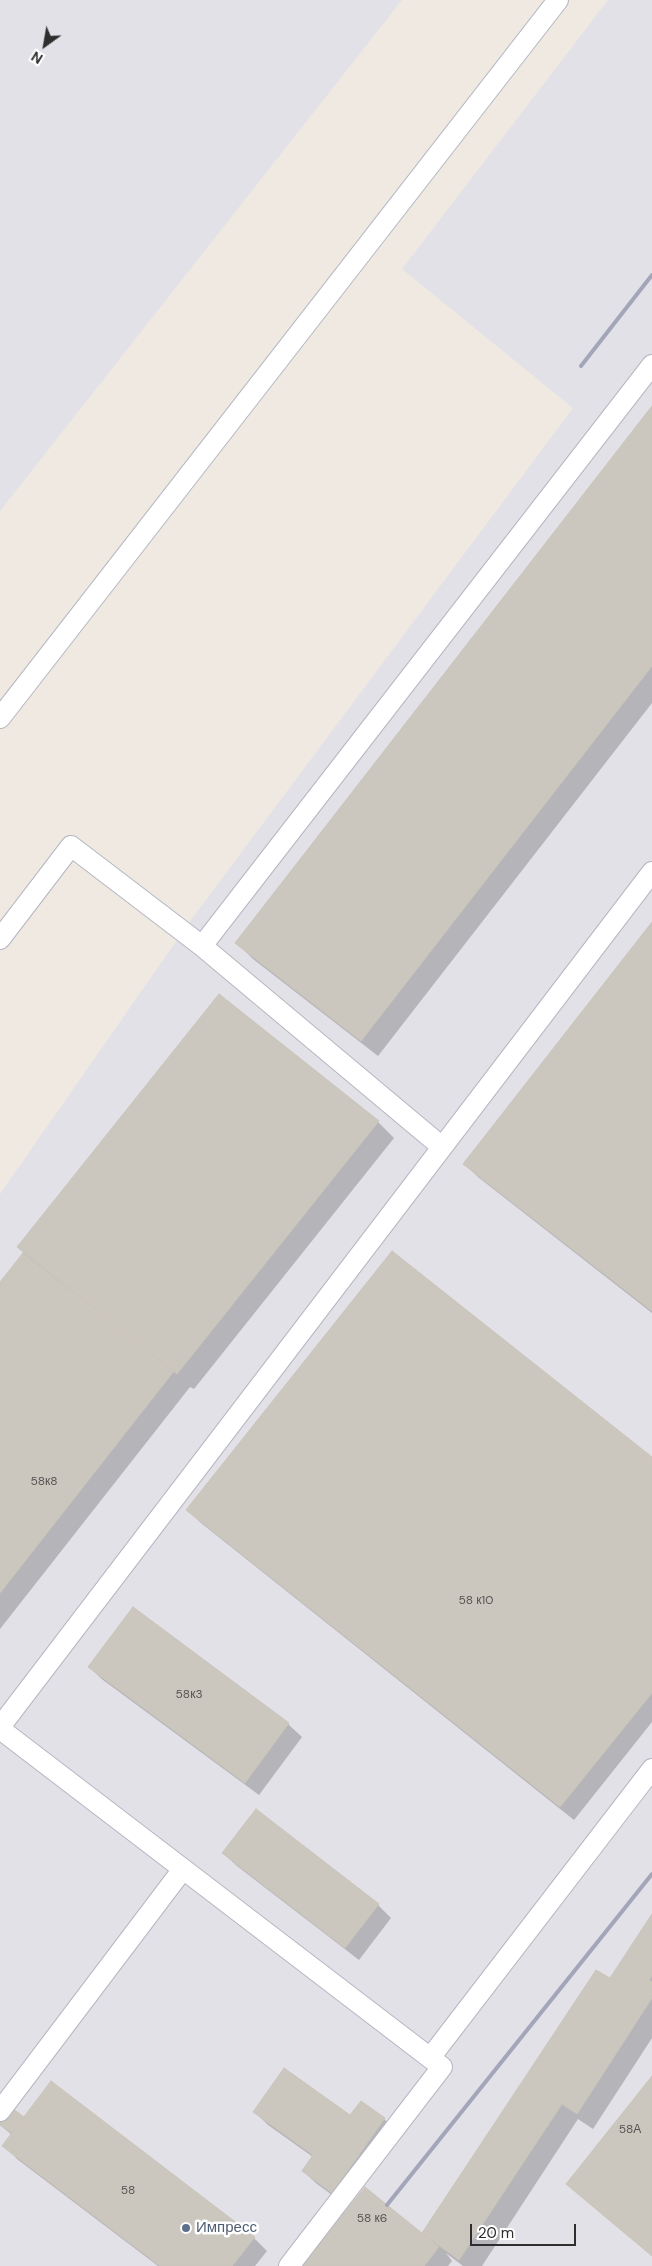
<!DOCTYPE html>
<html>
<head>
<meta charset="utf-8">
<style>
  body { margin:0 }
  #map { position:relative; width:652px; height:2266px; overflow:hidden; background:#efe9e1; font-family:"DM Sans",sans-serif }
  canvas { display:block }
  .north { position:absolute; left:20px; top:20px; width:50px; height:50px; -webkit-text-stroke:4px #fff; paint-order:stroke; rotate:212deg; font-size:14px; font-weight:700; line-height:20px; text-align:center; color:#2e2e2e }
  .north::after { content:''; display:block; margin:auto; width:18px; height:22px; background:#2e2e2e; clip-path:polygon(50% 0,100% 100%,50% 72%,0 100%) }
  .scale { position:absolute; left:470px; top:2224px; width:106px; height:22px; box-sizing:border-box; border:2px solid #2e2e2e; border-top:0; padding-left:6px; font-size:15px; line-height:18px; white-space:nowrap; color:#2e2e2e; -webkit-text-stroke:4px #fff; paint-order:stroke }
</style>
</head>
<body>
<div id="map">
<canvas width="652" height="2266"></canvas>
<div class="north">N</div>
<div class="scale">20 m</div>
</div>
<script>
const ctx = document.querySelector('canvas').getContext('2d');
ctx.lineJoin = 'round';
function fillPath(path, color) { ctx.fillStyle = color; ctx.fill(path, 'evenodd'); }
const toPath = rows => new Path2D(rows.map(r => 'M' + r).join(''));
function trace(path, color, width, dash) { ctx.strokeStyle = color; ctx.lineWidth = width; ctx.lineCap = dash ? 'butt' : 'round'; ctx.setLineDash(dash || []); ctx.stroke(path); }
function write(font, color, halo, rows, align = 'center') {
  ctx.font = font + ' "DM Sans",sans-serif'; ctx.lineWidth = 5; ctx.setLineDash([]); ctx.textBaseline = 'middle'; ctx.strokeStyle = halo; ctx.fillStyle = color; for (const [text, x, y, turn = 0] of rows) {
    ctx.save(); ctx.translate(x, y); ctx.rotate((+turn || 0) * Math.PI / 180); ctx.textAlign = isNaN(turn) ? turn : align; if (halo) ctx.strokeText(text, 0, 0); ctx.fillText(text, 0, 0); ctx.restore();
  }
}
const industrial = toPath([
  [0,0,402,0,0,511],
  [608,0,652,0,652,2266,0,2266,0,1194,191,920,573,408,402,269]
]);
const shadow = toPath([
  [652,408,652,703,378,1056,253,959,237,943],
  [652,924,652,1313,478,1177,465,1164],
  [378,1122,394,1138,194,1389,190,1387,0,1629,0,1284,24,1253,18,1247],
  [652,1459,652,1722,574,1820,201,1523,187,1509],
  [89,1667,288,1724,302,1737,259,1795,103,1680],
  [223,1853,378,1905,391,1918,359,1960,237,1866],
  [652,1916,652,2038,593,2129,578,2119,482,2266,463,2266,446,2253,452,2261,448,2266,302,2266,428,2240,430,2239,424,2233,610,1980],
  [0,2101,24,2119,254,2238,267,2251,255,2266,158,2266,17,2159,4,2145,12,2135,0,2125],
  [361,2103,384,2119,397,2132,346,2205,317,2184,303,2171,313,2157,268,2125,255,2112,351,2117]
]);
const building = toPath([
  [652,406,652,666,361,1041,235,943,652,406],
  [652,922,652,1311,463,1164,652,922],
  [219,994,379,1121,177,1374,17,1247,219,994],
  [392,1251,652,1457,652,1693,560,1807,186,1510,392,1251],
  [23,1253,174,1371,0,1593,0,1282,23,1253],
  [133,1607,289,1723,245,1783,88,1667,133,1607],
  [256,1809,379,1904,345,1948,222,1853,256,1809],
  [652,1914,652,1975,649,1980,652,1982,652,1998,577,2114,562,2104,459,2260,422,2233,596,1970,610,1978,652,1914],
  [284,2068,350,2115,361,2101,385,2118,332,2193,302,2171,313,2155,253,2112,284,2068],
  [652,2076,652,2256,566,2184,652,2076],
  [51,2081,255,2237,232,2266,160,2266,2,2146,51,2081],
  [0,2099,24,2117,12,2133,0,2125,0,2099],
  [365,2187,439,2247,424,2266,301,2266,365,2187]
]);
const service = toPath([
  [0,718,558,0],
  [0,939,71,846,202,946,442,1147],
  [202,946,652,365],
  [0,1727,652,872],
  [0,1729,442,2067,289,2266],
  [430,2058,652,1769],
  [0,2111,183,1869]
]);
const rail = toPath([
  [581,366,652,275],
  [387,2205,652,1874]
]);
const markers = [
  [186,2228,5,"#5c6f8a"]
];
const numberNames = [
  ["58к8",44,1482],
  ["58 к10",476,1601],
  ["58к3",189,1695],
  ["58А",630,2130],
  ["58",128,2191],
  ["58 к6",372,2219]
];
const serviceNames = [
  ["Импресс",196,2228]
];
fillPath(industrial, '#e3e1e8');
fillPath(shadow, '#0003');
fillPath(building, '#cbc7bf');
trace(building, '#cbc5ba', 1);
trace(service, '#b4b7c1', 22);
trace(service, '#fff', 20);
trace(rail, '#a3a6b8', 4);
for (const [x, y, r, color] of markers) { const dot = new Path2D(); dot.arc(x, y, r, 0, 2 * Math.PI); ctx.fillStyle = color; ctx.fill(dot); trace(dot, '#fff', 2); }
write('12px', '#555452', null, numberNames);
write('15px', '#4e5e75', '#fff', serviceNames, 'left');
</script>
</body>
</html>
